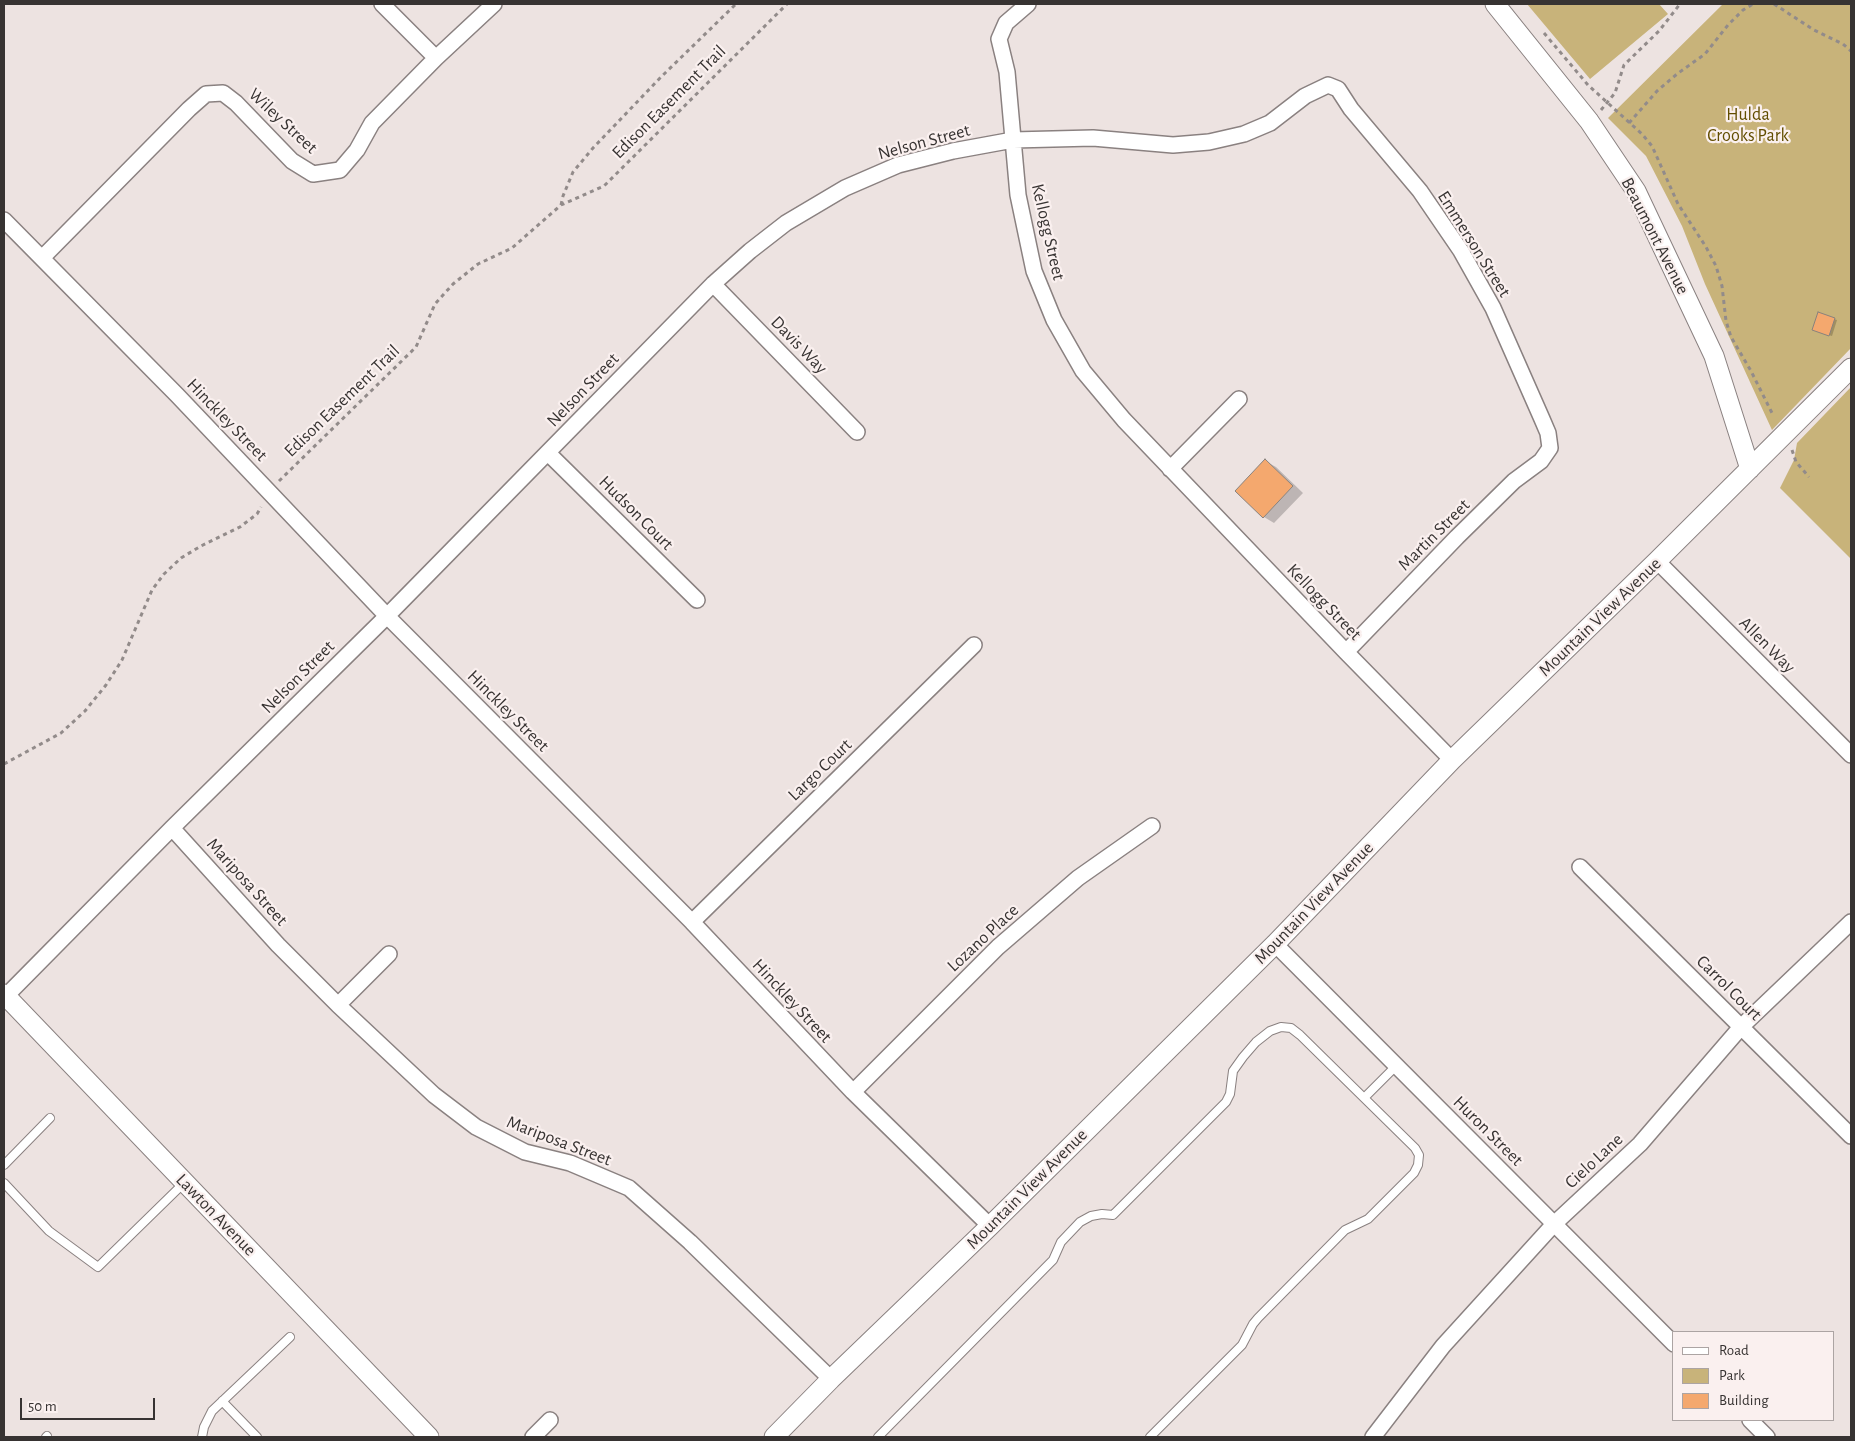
<!DOCTYPE html>
<html>
<head>
<meta charset="utf-8">
<style>
  body { margin:0 }
  #map { position:relative; width:1855px; height:1441px; overflow:hidden; background:#ede3e1; font-family:"Alegreya Sans",sans-serif }
  canvas { display:block }
  .frame { position:absolute; inset:0; border:5px solid #373332; pointer-events:none }
  .legend { position:absolute; left:1672px; top:1331px; width:162px; height:90px; box-sizing:border-box; background:#faf0ef; border:1px solid #aca4a3; margin:0; padding:6px 9px; list-style:none; font-size:15px; color:#373332 }
  .legend li { display:flex; align-items:center; gap:10px; height:25px }
  .legend b { width:25px; border:1px solid #aca4a3 }
  .scale { position:absolute; left:20px; top:1398px; width:135px; height:22px; box-sizing:border-box; border:2px solid #373332; border-top:0; padding-left:6px; font-size:15px; line-height:18px; white-space:nowrap; color:#373332; -webkit-text-stroke:4px #faf0ef; paint-order:stroke }
</style>
</head>
<body>
<div id="map">
<canvas width="1855" height="1441"></canvas>
<div class="frame"></div>
<ul class="legend">
<li><b style="height:6px;background:#fff"></b>Road</li>
<li><b style="height:14px;background:#c8b37a"></b>Park</li>
<li><b style="height:14px;background:#f4a86e"></b>Building</li>
</ul>
<div class="scale">50 m</div>
</div>
<script>
const ctx = document.querySelector('canvas').getContext('2d');
ctx.lineJoin = 'round';
function fillPath(path, color) { ctx.fillStyle = color; ctx.fill(path, 'evenodd'); }
const toPath = rows => new Path2D(rows.map(r => 'M' + r).join(''));
function trace(path, color, width, dash) { ctx.strokeStyle = color; ctx.lineWidth = width; ctx.lineCap = dash ? 'butt' : 'round'; ctx.setLineDash(dash || []); ctx.stroke(path); }
function write(font, color, halo, rows, align = 'center') {
  ctx.font = font + ' "Alegreya Sans",sans-serif'; ctx.lineWidth = 4.5; ctx.setLineDash([]); ctx.textBaseline = 'middle'; ctx.strokeStyle = halo; ctx.fillStyle = color; for (const [text, x, y, turn = 0] of rows) {
    ctx.save(); ctx.translate(x, y); ctx.rotate((+turn || 0) * Math.PI / 180); ctx.textAlign = isNaN(turn) ? turn : align; if (halo) ctx.strokeText(text, 0, 0); ctx.fillText(text, 0, 0); ctx.restore();
  }
}
const green = toPath([
  [1527,4,1659,4,1668,14,1590,79],
  [1723,4,1851,4,1851,348,1772,430,1705,284,1682,226,1646,156,1608,118],
  [1851,387,1851,559,1780,488,1794,460,1797,443]
]);
const shadow = toPath([
  [1834,319,1837,320,1832,336,1816,331],
  [1265,461,1276,467,1303,493,1274,523,1264,517]
]);
const building = toPath([
  [1818,312,1835,318,1829,336,1812,330,1818,312],
  [1265,459,1293,486,1263,518,1235,491,1265,459]
]);
const path = toPath([
  [1774,4,1814,30,1843,44,1851,51],
  [1544,33,1588,85,1642,134,1652,146,1678,204,1706,247,1716,266,1722,286,1726,321,1731,337,1751,371,1773,415],
  [1601,110,1615,93,1624,65,1659,31,1680,4],
  [1629,123,1657,91,1677,74,1705,54,1728,25,1743,10,1753,4],
  [561,205,563,196,573,172,593,148,661,77,736,4],
  [1792,450,1796,462,1809,477],
  [279,481,416,347,435,304,453,284,478,264,512,248,561,205,604,186,787,4],
  [4,764,61,733,85,711,106,685,122,660,152,590,164,574,181,558,201,546,240,527,257,514,261,507]
]);
const service = toPath([
  [1365,1097,1396,1066],
  [4,1165,50,1118],
  [4,1183,49,1231,98,1267,185,1182],
  [222,1401,257,1437],
  [46,1437,47,1436],
  [202,1437,204,1427,212,1411,290,1337],
  [878,1437,1049,1264,1053,1260,1061,1242,1080,1222,1091,1216,1102,1214,1113,1215,1226,1102,1230,1094,1233,1071,1243,1057,1256,1042,1270,1031,1281,1027,1291,1028,1300,1035,1415,1148,1419,1155,1418,1165,1414,1173,1368,1219,1345,1230,1258,1318,1253,1324,1242,1345,1150,1437]
]);
const minor = toPath([
  [382,4,436,58],
  [1028,4,1006,23,999,39,1007,72,1018,195,1034,271,1054,320,1083,371,1124,420,1346,652,1452,760],
  [4,220,177,395,387,616,692,922,853,1092,990,1226],
  [42,258,189,109,206,94,223,93,236,103,292,161,313,174,340,170,357,150,372,123,436,58,494,4],
  [713,284,857,432],
  [548,453,697,600],
  [1170,469,1239,399],
  [1657,561,1851,755],
  [172,828,278,945,338,1005,434,1095,476,1127,525,1152,570,1163,629,1188,690,1242,831,1379],
  [1580,867,1851,1136],
  [692,922,974,645],
  [1275,944,1674,1344],
  [4,998,172,828,387,616,713,284,750,251,786,223,845,188,898,165,953,151,1013,140,1093,138,1173,145,1209,142,1244,134,1270,123,1305,96,1328,85,1338,89,1351,109,1420,191,1461,251,1493,308,1542,419,1548,433,1550,448,1541,461,1514,481,1457,537,1346,652],
  [338,1005,389,954],
  [853,1092,998,947,1078,878,1152,826],
  [1750,1420,1767,1437],
  [533,1437,550,1420],
  [1373,1437,1443,1346,1554,1224,1640,1144,1741,1027,1851,922]
]);
const tertiary = toPath([
  [1495,4,1589,121,1636,191,1714,356,1750,469],
  [4,994,429,1437],
  [774,1437,831,1379,990,1226,1275,944,1452,760,1657,561,1851,368]
]);
const streetNames = [
  ["Edison Easement Trail",669,102,-45],
  ["Wiley Street",283,121,43],
  ["Nelson Street",924,142,-15],
  ["Kellogg Street",1048,232,77],
  ["Beaumont Avenue",1655,236,63],
  ["Emmerson Street",1474,244,58],
  ["Davis Way",799,345,46],
  ["Nelson Street",583,390,-46],
  ["Edison Easement Trail",342,401,-44],
  ["Hinckley Street",227,420,46],
  ["Hudson Court",636,513,45],
  ["Martin Street",1434,535,-45],
  ["Kellogg Street",1324,602,46],
  ["Mountain View Avenue",1600,617,-44],
  ["Allen Way",1767,645,45],
  ["Nelson Street",298,677,-45],
  ["Hinckley Street",508,711,45],
  ["Largo Court",820,770,-44],
  ["Mariposa Street",247,882,48],
  ["Mountain View Avenue",1314,903,-46],
  ["Lozano Place",983,938,-43],
  ["Carrol Court",1729,988,45],
  ["Hinckley Street",792,1001,47],
  ["Huron Street",1488,1131,45],
  ["Mariposa Street",559,1141,21],
  ["Cielo Lane",1594,1161,-43],
  ["Mountain View Avenue",1027,1189,-45],
  ["Lawton Avenue",216,1215,46]
];
const parkNames = [
  ["Hulda",1748,115],
  ["Crooks Park",1748,136]
];
fillPath(green, '#c8b37a');
fillPath(shadow, '#0003');
fillPath(building, '#f4a86e');
trace(building, '#89827d', 1);
trace(service, '#8a8180', 10);
trace(minor, '#8a8180', 18);
trace(tertiary, '#8a8180', 21);
trace(path, '#928b8a', 3, [4, 4]);
trace(service, '#fff', 8);
trace(minor, '#fff', 15);
trace(tertiary, '#fff', 19);
write('18px', '#373332', '#faf0ef', streetNames);
write('18px', '#624d00', '#faf0ef', parkNames);
</script>
</body>
</html>
